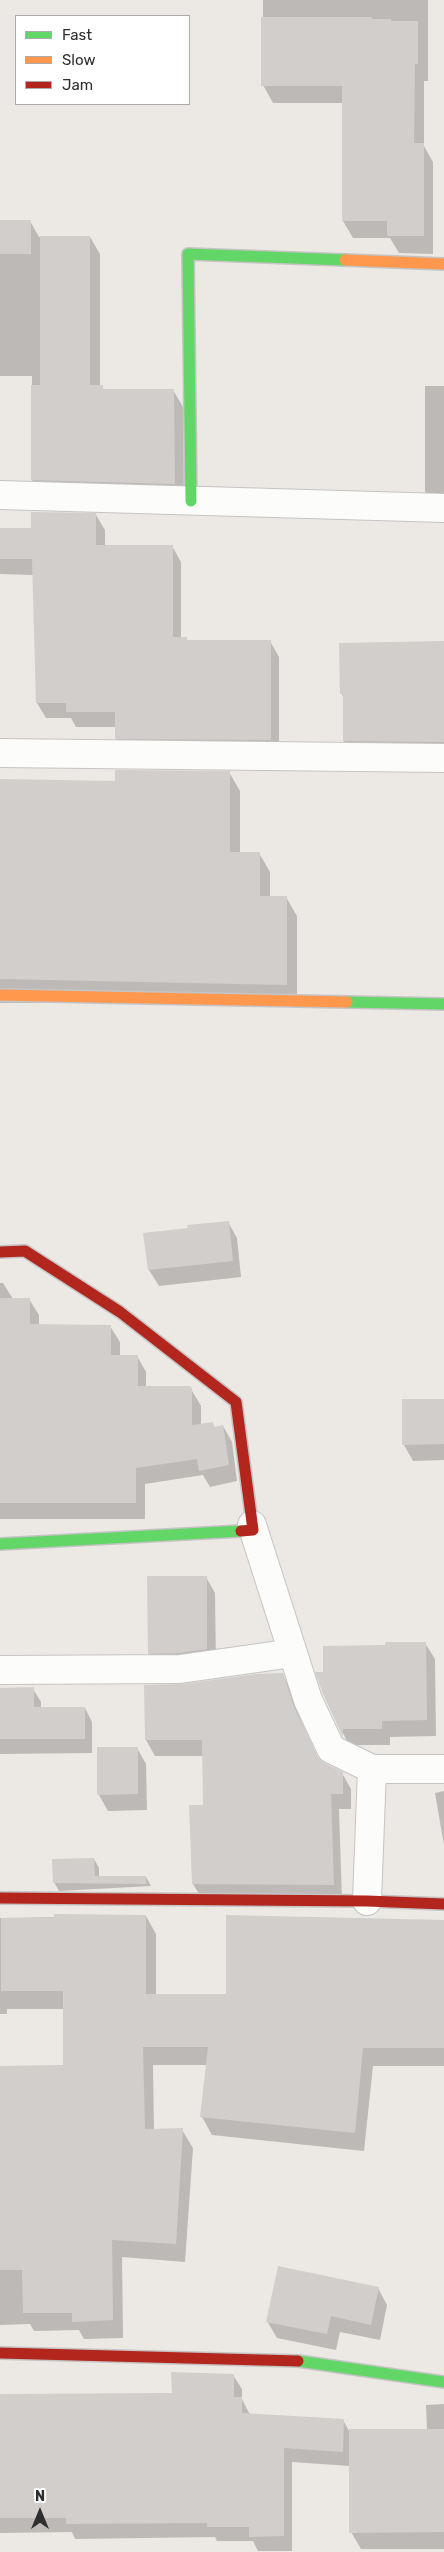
<!DOCTYPE html>
<html>
<head>
<meta charset="utf-8">
<style>
  body { margin:0 }
  #map { position:relative; width:444px; height:2552px; overflow:hidden; background:#ece8e4; font-family:Rubik,sans-serif }
  canvas { display:block }
  .legend { position:absolute; left:15px; top:15px; width:175px; height:90px; box-sizing:border-box; background:#fff; border:1px solid #ababab; margin:0; padding:6px 9px; list-style:none; font-size:15px; color:#2e2e2e }
  .legend li { display:flex; align-items:center; gap:10px; height:25px }
  .legend b { width:25px; border:1px solid #ababab }
  .north { position:absolute; left:15px; top:2487px; width:50px; height:50px; -webkit-text-stroke:4px #fff; paint-order:stroke; rotate:0deg; font-size:14px; font-weight:700; line-height:20px; text-align:center; color:#2e2e2e }
  .north::after { content:''; display:block; margin:auto; width:18px; height:22px; background:#2e2e2e; clip-path:polygon(50% 0,100% 100%,50% 72%,0 100%) }
</style>
</head>
<body>
<div id="map">
<canvas width="444" height="2552"></canvas>
<ul class="legend">
<li><b style="height:6px;background:#63d668"></b>Fast</li>
<li><b style="height:6px;background:#ff974d"></b>Slow</li>
<li><b style="height:6px;background:#b3261e"></b>Jam</li>
</ul>
<div class="north">N</div>
</div>
<script>
const ctx = document.querySelector('canvas').getContext('2d');
ctx.lineJoin = 'round';
function fillPath(path, color) { ctx.fillStyle = color; ctx.fill(path, 'evenodd'); }
const toPath = rows => new Path2D(rows.map(r => 'M' + r).join(''));
function trace(path, color, width, dash) { ctx.strokeStyle = color; ctx.lineWidth = width; ctx.lineCap = dash ? 'butt' : 'round'; ctx.setLineDash(dash || []); ctx.stroke(path); }
const shadow = toPath([
  [263,0,428,0,428,81,424,81,424,146,433,162,433,254,399,253,390,238,353,238,343,221,343,103,273,103,263,85],
  [0,221,30,221,39,237,90,237,100,254,100,386,105,390,173,390,183,407,184,501,42,497,32,480,32,376,0,376],
  [425,386,444,386,444,512,437,512,425,491],
  [96,515,105,530,105,546,172,546,181,562,181,638,186,638,188,641,270,641,279,657,279,755,125,754,116,738,116,727,76,727,71,718,46,718,37,703,34,575,0,574,0,529,32,529],
  [444,642,444,761,355,760,344,741,344,698,341,693],
  [229,772,240,791,240,853,259,853,270,872,270,897,286,897,297,916,297,1003,0,1003,0,780,116,782],
  [228,1222,237,1238,241,1277,159,1286,149,1270],
  [0,1283,3,1283,13,1299,29,1299,39,1315,39,1325,110,1326,120,1342,120,1356,137,1356,146,1372,146,1387,191,1389,201,1406,201,1425,212,1423,215,1428,223,1426,232,1442,237,1481,210,1487,203,1475,145,1484,145,1519,0,1519],
  [444,1400,444,1460,413,1461,404,1445],
  [206,1577,215,1593,216,1666,159,1670,149,1653],
  [425,1643,435,1659,436,1736,390,1737,390,1745,351,1745,351,1749,324,1694,325,1673,386,1647],
  [282,1674,291,1690,302,1723,319,1760,342,1773,351,1789,351,1809,339,1809,342,1900,202,1899,193,1884,205,1806,203,1756,155,1756,146,1740,145,1686,182,1686],
  [0,1689,33,1689,41,1702,41,1708,85,1708,92,1722,92,1753,0,1754],
  [137,1748,146,1764,147,1810,108,1811,99,1795],
  [444,1791,444,1845,435,1793],
  [94,1859,99,1868,99,1877,146,1877,151,1886,59,1891,54,1882],
  [146,1916,156,1934,156,1995,228,1995,444,1921,444,2066,373,2066,364,2151,212,2135,202,2117,207,2065,153,2065,154,2130,182,2130,193,2148,185,2262,122,2257,123,2338,84,2339,79,2330,34,2331,30,2324,0,2325,0,2067,64,2066,64,2009,7,2009,7,2014,0,2014,0,1918],
  [378,2288,387,2305,380,2340,340,2332,336,2350,277,2338,267,2321],
  [233,2375,242,2389,242,2399,250,2415,343,2420,349,2431,427,2430,426,2405,444,2404,444,2549,361,2549,351,2532,350,2466,292,2462,292,2551,258,2551,253,2541,217,2541,215,2537,75,2539,72,2532,0,2533,0,2395,173,2394]
]);
const building = toPath([
  [261,17,372,17,372,19,391,19,391,21,418,21,418,64,415,64,414,143,424,143,424,236,387,236,387,221,342,221,342,86,261,86],
  [0,220,31,220,31,254,0,254],
  [40,236,90,236,90,385,103,385,103,389,174,389,175,484,31,480,31,385,40,385],
  [31,512,96,513,96,545,173,545,173,637,187,637,187,640,271,640,271,740,115,739,115,712,66,712,66,703,36,703,32,559,0,559,0,528,31,528],
  [444,641,444,742,343,741,343,694,340,694,339,643],
  [115,770,230,771,230,852,260,852,260,896,287,896,287,985,0,979,0,779,115,781],
  [229,1221,233,1261,148,1270,143,1233,188,1228,187,1225],
  [0,1298,30,1298,30,1324,111,1325,111,1355,138,1355,138,1386,190,1386,192,1388,192,1425,213,1422,214,1427,223,1425,229,1465,199,1471,197,1459,136,1468,136,1503,0,1503],
  [402,1399,444,1399,444,1444,402,1445],
  [147,1576,207,1576,207,1649,179,1653,148,1654],
  [385,1642,426,1642,427,1720,382,1721,382,1729,343,1729,343,1737,323,1694,315,1672,323,1672,323,1646,385,1645],
  [283,1673,294,1707,317,1756,324,1763,343,1772,343,1794,331,1794,334,1885,192,1884,189,1805,203,1805,202,1740,145,1740,144,1685,182,1684,256,1674],
  [34,1687,34,1707,85,1707,85,1739,0,1739,0,1688],
  [97,1747,138,1747,138,1794,97,1795],
  [94,1858,95,1876,146,1876,146,1884,53,1883,52,1859],
  [54,1914,146,1915,146,1994,226,1994,226,1915,444,1920,444,2048,363,2048,355,2133,200,2117,208,2047,143,2047,145,2129,183,2128,176,2244,112,2240,113,2320,72,2322,72,2313,23,2313,22,2270,0,2270,0,2066,63,2065,63,1991,1,1991,1,1918,54,1918],
  [278,2266,379,2287,371,2325,331,2316,327,2334,266,2322],
  [171,2372,234,2374,234,2397,242,2397,242,2413,344,2419,343,2452,284,2448,284,2536,249,2537,249,2527,207,2527,207,2523,66,2524,66,2518,0,2518,0,2394,172,2393],
  [349,2429,444,2429,444,2532,349,2533]
]);
const street = toPath([
  [0,495,444,508],
  [0,753,444,758],
  [252,1525,308,1700,331,1749,372,1769,444,1769],
  [0,1670,180,1669,293,1653],
  [367,1901,372,1769]
]);
const fast = toPath([
  [191,501,188,254,345,260],
  [347,1002,444,1004],
  [0,1544,241,1531],
  [298,2361,444,2382]
]);
const slow = toPath([
  [345,260,444,264],
  [0,995,347,1002]
]);
const jam = toPath([
  [0,1252,25,1251,120,1312,236,1402,253,1530,241,1531],
  [0,1898,367,1901,444,1904],
  [0,2353,298,2361]
]);
fillPath(shadow, '#0003');
fillPath(building, '#d1cecb');
trace(street, '#c5c4c5', 30);
trace(fast, '#c5c4c5', 14);
trace(slow, '#c5c4c5', 14);
trace(jam, '#c5c4c5', 14);
trace(street, '#fcfcfb', 28);
trace(fast, '#63d668', 11);
trace(slow, '#ff974d', 11);
trace(jam, '#b3261e', 11);
</script>
</body>
</html>
